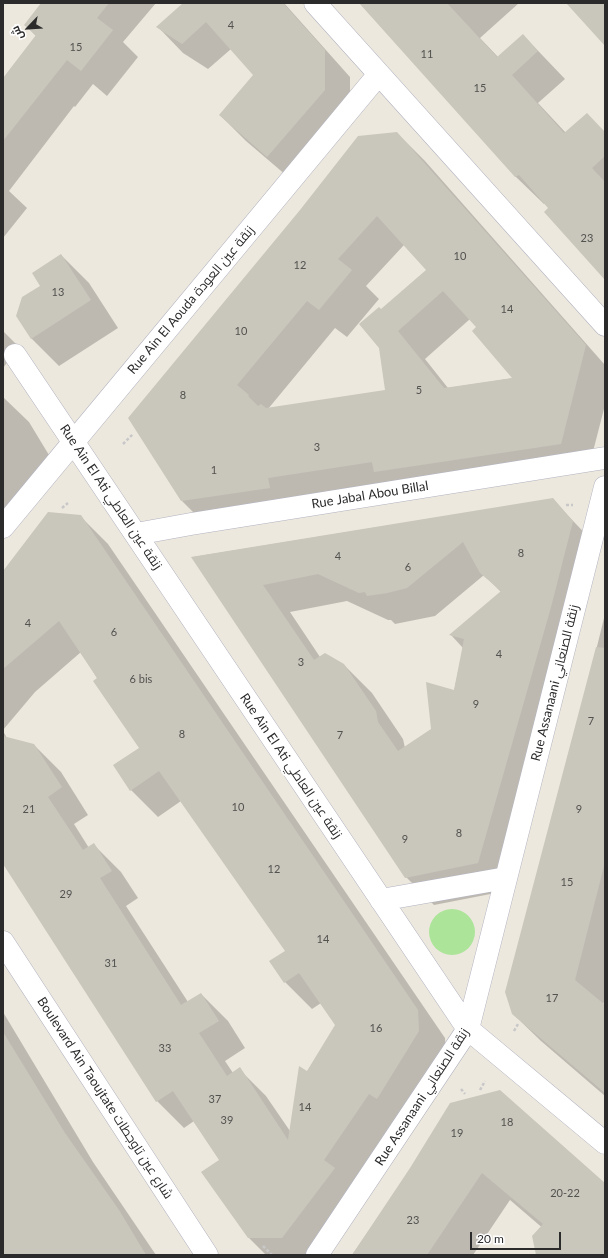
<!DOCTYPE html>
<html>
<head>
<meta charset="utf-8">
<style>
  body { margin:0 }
  #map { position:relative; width:608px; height:1258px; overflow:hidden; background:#ede8de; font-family:Lato,Cairo,sans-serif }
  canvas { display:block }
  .frame { position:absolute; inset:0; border:4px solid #2b2b2b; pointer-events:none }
  .north { position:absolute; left:8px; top:8px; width:40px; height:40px; -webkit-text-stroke:3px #fff; paint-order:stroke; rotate:245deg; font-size:11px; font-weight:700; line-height:16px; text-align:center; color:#2b2b2b }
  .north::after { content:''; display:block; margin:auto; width:14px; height:18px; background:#2b2b2b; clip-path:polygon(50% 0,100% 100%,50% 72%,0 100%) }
  .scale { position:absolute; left:470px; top:1232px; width:91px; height:18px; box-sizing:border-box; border:2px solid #2b2b2b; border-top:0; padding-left:5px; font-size:12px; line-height:14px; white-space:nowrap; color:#2b2b2b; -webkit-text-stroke:3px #fff; paint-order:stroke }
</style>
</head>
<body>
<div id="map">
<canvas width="608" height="1258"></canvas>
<div class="frame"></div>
<div class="north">ش</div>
<div class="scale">20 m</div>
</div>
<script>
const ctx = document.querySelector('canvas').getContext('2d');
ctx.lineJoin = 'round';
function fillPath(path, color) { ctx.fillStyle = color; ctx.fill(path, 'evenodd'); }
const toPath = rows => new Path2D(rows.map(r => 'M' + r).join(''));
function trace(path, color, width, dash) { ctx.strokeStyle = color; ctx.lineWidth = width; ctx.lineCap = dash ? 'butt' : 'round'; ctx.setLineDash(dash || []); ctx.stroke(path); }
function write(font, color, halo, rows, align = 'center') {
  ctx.font = font + ' Lato,Cairo,sans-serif'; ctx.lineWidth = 3.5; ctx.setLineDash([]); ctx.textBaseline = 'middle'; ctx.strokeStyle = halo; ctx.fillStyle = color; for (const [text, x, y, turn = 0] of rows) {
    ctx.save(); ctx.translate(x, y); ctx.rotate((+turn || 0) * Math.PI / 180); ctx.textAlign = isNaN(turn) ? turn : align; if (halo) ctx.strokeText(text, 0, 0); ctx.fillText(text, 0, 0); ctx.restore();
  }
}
const green = toPath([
  '429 932a23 23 0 1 1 46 0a23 23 0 1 1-46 0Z'
]);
const shadow = toPath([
  [43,3,156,3,123,42,138,57,107,96,93,84,75,107,74,106,9,191,27,208,3,238,3,85,37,37,25,25],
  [185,3,284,3,350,77,350,116,294,182,246,141,220,115,254,75,231,49,208,69,183,53,158,27],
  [360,3,519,3,480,38,498,57,523,35,565,79,538,103,566,133,605,132,605,278,550,208,545,203,544,204,516,177],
  [397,133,425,161,605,365,605,405,588,471,210,529,182,501,301,210],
  [404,245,427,270,381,310,386,391,268,409,335,328,347,337,379,299,366,286],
  [470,319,477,328,514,378,448,388,425,359],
  [61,255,89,283,118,328,59,366,31,338,42,286],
  [3,331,19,347,3,368],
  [3,397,29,422,52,460,50,481,3,539],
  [552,499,600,549,506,891,434,905,406,877,193,557],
  [484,575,501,592,451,635,463,648,454,691,432,729,405,748,403,739,372,693,343,664,320,657,290,612,347,601,388,620,391,620,395,624,435,616],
  [80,516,108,544,445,1038,446,1058,317,1255,266,1255,248,1237,220,1160,194,1121,184,1128,157,1101,3,862,3,731,7,738,34,745,61,772,88,815,74,824,89,848,94,845,121,872,138,898,126,906,188,1002,201,994,228,1021,245,1048,225,1061,233,1073,239,1069,266,1096,290,1131,307,1072,336,1025,321,1003,312,1009,285,982,271,961,286,951,181,801,158,817,131,790,140,748,81,652,35,692,3,730,3,572],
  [605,614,605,999,603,1005,605,1007,605,1096,541,1041,512,1013,569,760],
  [3,1012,93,1162,156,1255,3,1255],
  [451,1104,605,1185,605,1255,574,1255,510,1200,473,1255,352,1255,411,1169]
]);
const building = toPath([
  [41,3,109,3,97,18,113,30,81,71,67,60,3,141,3,78,36,35,24,25],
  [183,3,283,3,325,50,325,90,267,157,219,115,253,75,206,22,182,44,156,27],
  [359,3,447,3,497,57,523,34,538,51,512,75,564,133,587,113,605,132,605,156,592,168,605,182,605,280,544,212,548,208,519,175,515,177],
  [566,3,605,3,605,46],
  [397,132,586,345,561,444,374,472,372,462,268,478,270,488,181,501,128,418,300,210,358,136],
  [377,216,426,270,381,309,379,307,359,324,379,348,385,390,266,408,261,404,258,406,248,396,249,395,237,385,307,301,319,310,352,270,338,259],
  [443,291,476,327,472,331,512,378,444,388,398,331],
  [61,254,91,300,31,339,16,316,22,297,40,286,32,273],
  [553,498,573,521,551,607,478,863,405,878,191,557],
  [463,542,480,573,501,591,449,635,464,639,454,690,426,682,431,729,398,751,378,722,376,711,344,664,325,653,314,660,263,585,318,574,359,593,365,592,367,596,387,593,407,588],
  [48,512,81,515,418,1010,419,1031,377,1099,369,1094,324,1160,335,1168,282,1238,248,1238,201,1172,219,1160,173,1091,156,1102,3,864,3,736,34,744,62,787,48,797,83,850,94,843,112,871,100,878,181,1005,201,993,219,1021,199,1033,227,1076,240,1067,288,1140,299,1066,307,1071,335,1025,299,973,284,983,269,961,285,951,159,771,130,791,113,765,139,748,93,681,97,678,59,621,3,669,3,571],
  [596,647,605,648,605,862,575,980,605,1005,605,1093,512,1014,505,992],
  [3,1032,65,1133,119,1210,146,1255,3,1255],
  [500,1090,605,1183,605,1255,536,1255,532,1236,543,1224,482,1173,427,1255,352,1255,410,1168,450,1103]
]);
const path = toPath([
  [123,444,133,434],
  [566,505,573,505],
  [62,508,68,503],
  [514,1031,518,1024],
  [461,1089,465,1094],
  [480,1090,485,1081],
  [263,1246,272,1255]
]);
const minor = toPath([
  [315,3,605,325],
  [15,355,468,1029,605,1143],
  [3,527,379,74],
  [136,534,191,524,605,458],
  [381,900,506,878],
  [3,942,207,1255],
  [317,1255,468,1029,605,487]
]);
const numberNames = [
  ["4",231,25],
  ["15",76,47],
  ["11",427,54],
  ["15",480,88],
  ["23",587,238],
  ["10",460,256],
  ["12",300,265],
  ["13",58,292],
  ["14",507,309],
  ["10",241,331],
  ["5",419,390],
  ["8",183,395],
  ["3",317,447],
  ["1",214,470],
  ["8",521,553],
  ["4",338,556],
  ["6",408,567],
  ["4",28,623],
  ["6",114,632],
  ["4",499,654],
  ["3",301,662],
  ["6 bis",141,679],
  ["9",476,704],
  ["7",591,721],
  ["8",182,734],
  ["7",340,735],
  ["10",238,807],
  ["21",29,809],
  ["9",579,809],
  ["8",459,833],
  ["9",405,839],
  ["12",274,869],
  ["15",567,882],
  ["29",66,894],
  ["14",323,939],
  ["31",111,963],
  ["17",552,998],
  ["16",376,1028],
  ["33",165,1048],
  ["37",215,1099],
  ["14",305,1107],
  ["39",227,1120],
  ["18",507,1122],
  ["19",457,1133],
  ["20-22",565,1193],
  ["23",413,1220]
];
const streetNames = [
  ["Rue Ain El Aouda زنقة عين العودة",191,300,-50],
  ["Rue Jabal Abou Billal",370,495,-9],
  ["Rue Ain El Ati زنقة عين العاطي",111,497,56],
  ["Rue Assanaani زنقة الصنعاني",555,683,-76],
  ["Rue Ain El Ati زنقة عين العاطي",291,766,56],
  ["Rue Assanaani زنقة الصنعاني",422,1097,-57],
  ["Boulevard Ain Taoujtate شارع عين تاوجطات",105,1098,57]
];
fillPath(green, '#ace49a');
fillPath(shadow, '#0003');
fillPath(building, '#c9c6bc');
trace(minor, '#b1b2bf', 23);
trace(path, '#c8c8c8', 2.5, [3, 2]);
trace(minor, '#fff', 22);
write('11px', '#52524f', null, numberNames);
write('13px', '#2b2b2b', '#fff', streetNames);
</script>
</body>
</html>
